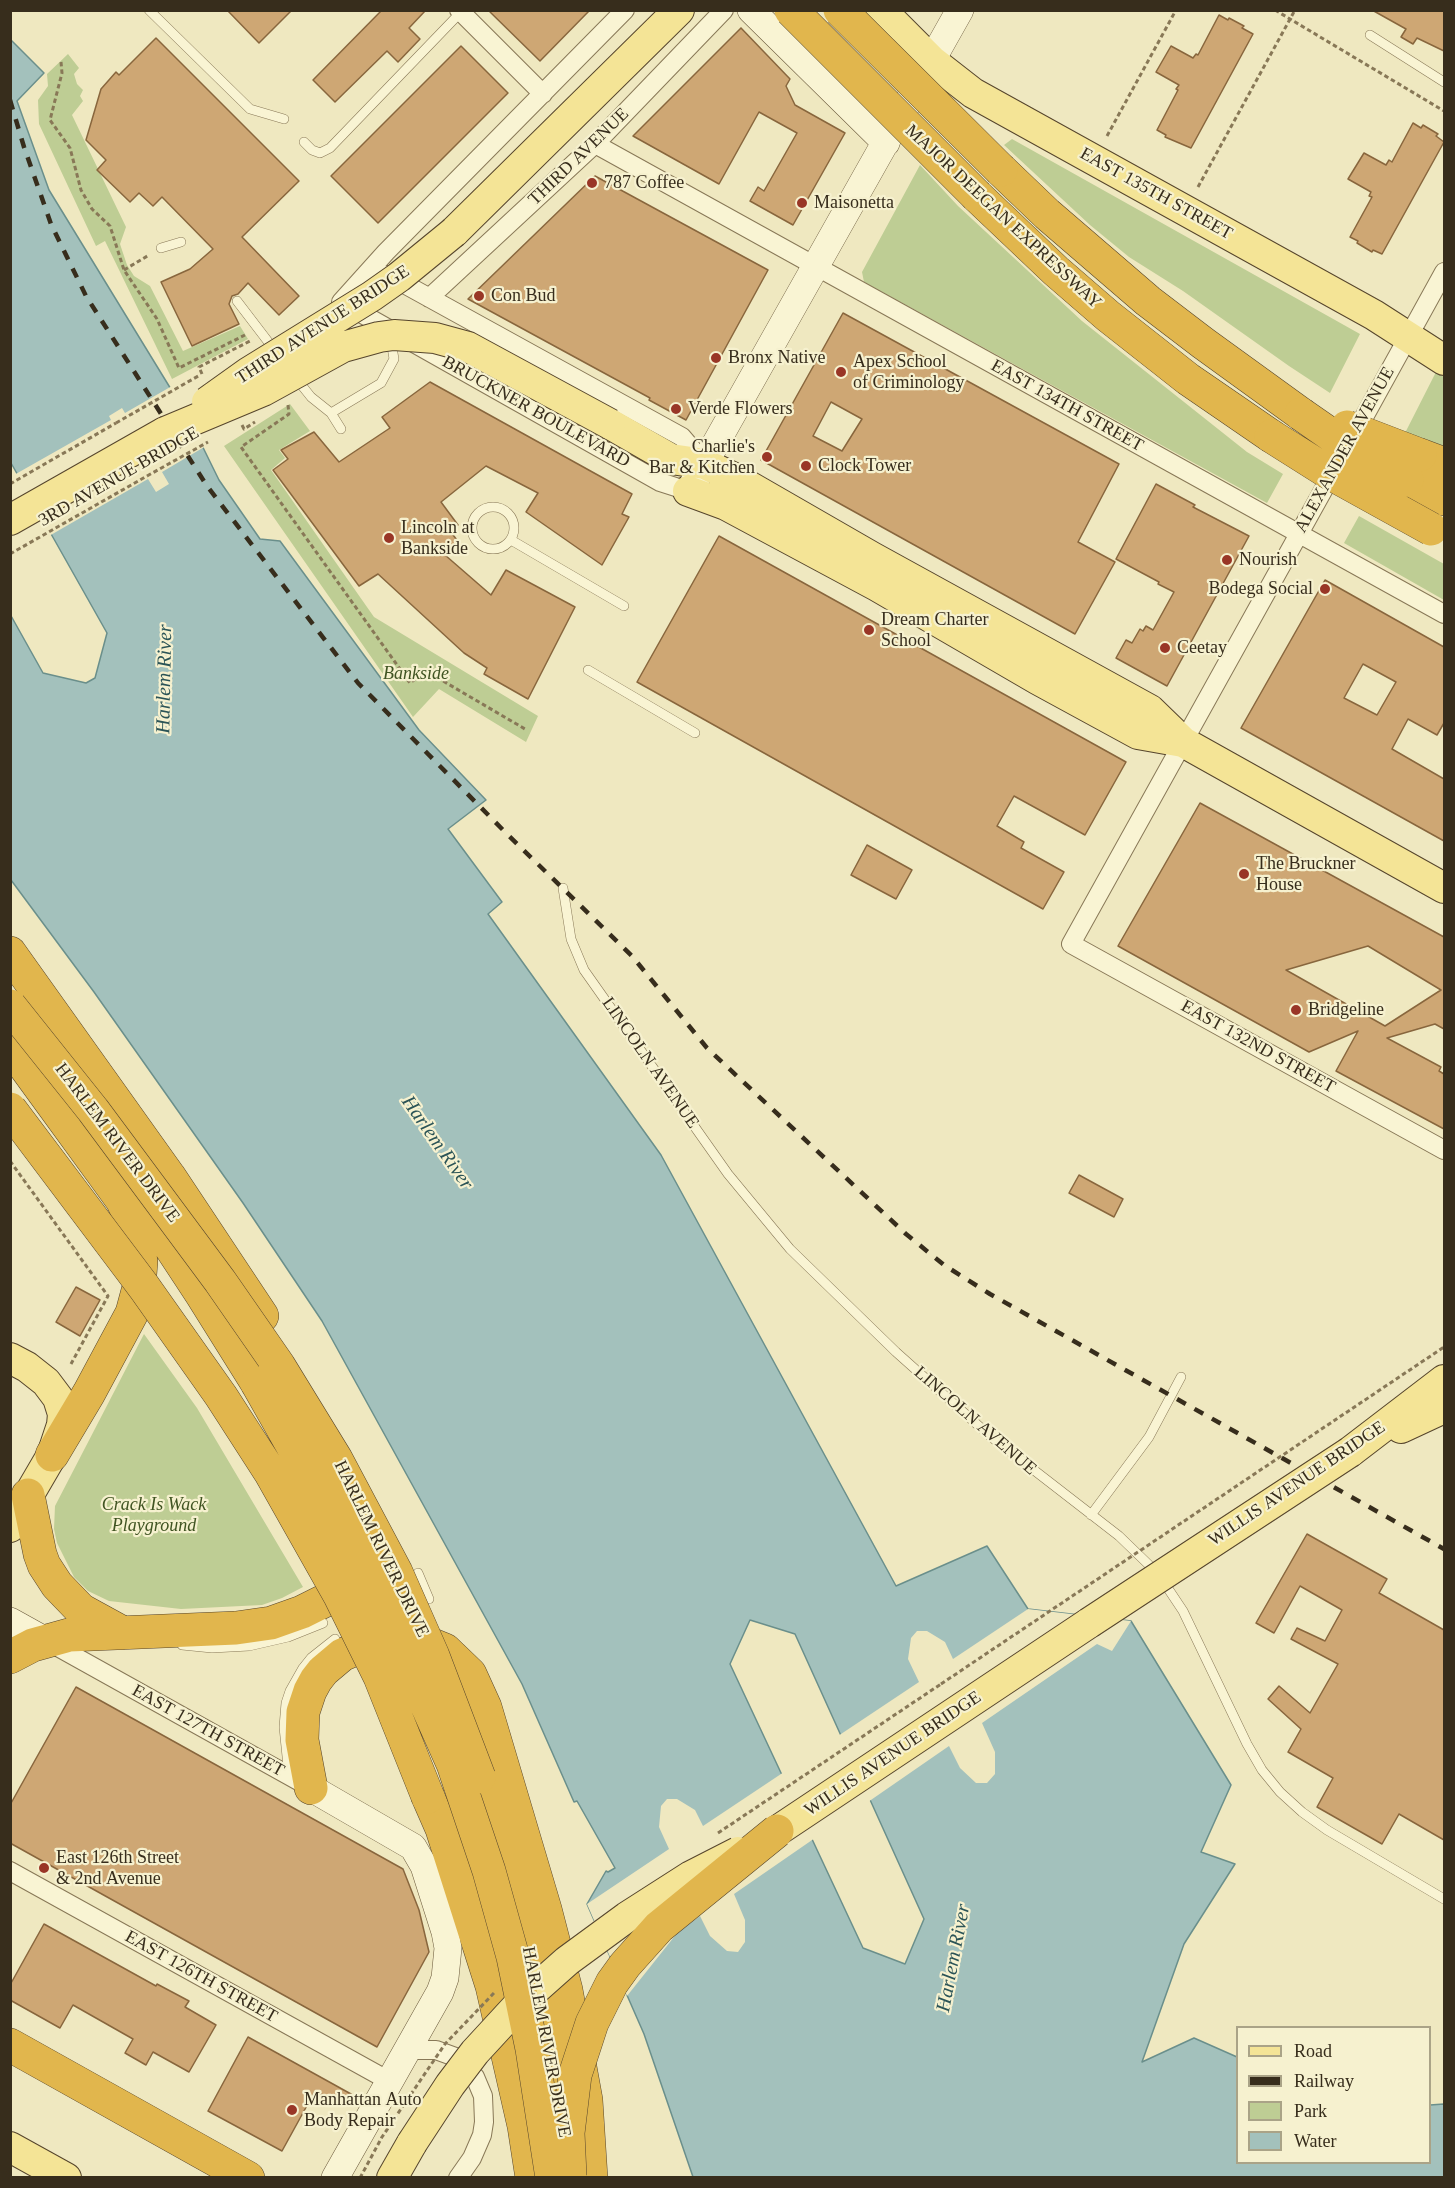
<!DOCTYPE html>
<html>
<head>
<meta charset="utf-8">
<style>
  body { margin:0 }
  #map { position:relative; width:1455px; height:2188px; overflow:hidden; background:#efe8c0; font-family:"Times New Roman",serif }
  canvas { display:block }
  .frame { position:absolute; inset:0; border:12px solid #372d1c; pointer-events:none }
  .legend { position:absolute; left:1236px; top:2026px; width:195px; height:138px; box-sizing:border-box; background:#f6f1cf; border:2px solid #aaa387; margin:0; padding:8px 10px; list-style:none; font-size:18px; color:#372d1c }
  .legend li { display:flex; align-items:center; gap:12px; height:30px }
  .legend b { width:30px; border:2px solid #aaa387 }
</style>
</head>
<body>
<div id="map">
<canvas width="1455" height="2188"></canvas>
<div class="frame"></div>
<ul class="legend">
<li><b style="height:8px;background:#f4e496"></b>Road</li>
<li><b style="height:8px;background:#372d1c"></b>Railway</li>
<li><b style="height:16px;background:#becd94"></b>Park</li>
<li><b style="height:16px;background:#a3c1bc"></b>Water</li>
</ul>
</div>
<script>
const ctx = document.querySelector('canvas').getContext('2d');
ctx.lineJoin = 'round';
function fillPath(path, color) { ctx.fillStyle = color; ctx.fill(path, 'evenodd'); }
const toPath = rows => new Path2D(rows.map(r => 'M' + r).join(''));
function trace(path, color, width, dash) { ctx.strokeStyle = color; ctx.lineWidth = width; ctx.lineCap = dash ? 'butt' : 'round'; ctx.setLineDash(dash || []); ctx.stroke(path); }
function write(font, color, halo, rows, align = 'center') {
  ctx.font = font + ' "Times New Roman",serif'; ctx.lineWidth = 4.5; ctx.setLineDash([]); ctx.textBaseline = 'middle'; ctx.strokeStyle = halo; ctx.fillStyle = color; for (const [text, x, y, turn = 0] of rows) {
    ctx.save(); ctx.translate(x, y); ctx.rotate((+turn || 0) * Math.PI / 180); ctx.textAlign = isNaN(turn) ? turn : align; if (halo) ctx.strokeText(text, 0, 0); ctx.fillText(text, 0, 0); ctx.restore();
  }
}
const green = toPath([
  [68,54,79,68,74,74,77,84,83,90,80,96,83,101,72,115,126,227,120,244,127,265,134,276,150,286,183,351,240,326,248,339,172,379,105,241,96,246,39,124,38,100,48,86,47,74],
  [1012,139,1360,334,1330,393,1289,366,1183,291,1129,257,1090,225,1004,145],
  [920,165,958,206,1082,321,1247,452,1283,474,1267,503,864,282,862,272],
  [1436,372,1444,377,1444,452,1404,435],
  [290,404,310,431,279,450,285,458,271,470,374,617,538,716,526,742,439,689,413,717,224,446],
  [1359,516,1444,564,1444,600,1344,543],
  [144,1334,197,1408,303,1587,282,1598,262,1605,181,1609,109,1601,88,1591,74,1577,57,1543,54,1529,55,1506]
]);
const water = toPath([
  [11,40,44,73,17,101,49,190,188,417,219,480,260,539,280,541,419,730,486,800,448,829,502,902,488,914,661,1155,896,1586,987,1546,1028,1609,1131,1621,1231,1785,1201,1852,1235,1864,1184,1944,1142,2062,1194,2038,1237,2057,1238,2162,1430,2162,1430,2105,1444,2104,1444,2177,693,2177,644,2034,587,1904,606,1871,608,1872,615,1868,577,1801,574,1802,522,1684,322,1321,243,1203,94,992,11,880,10,614,43,673,86,683,95,678,107,633,11,463,11,40],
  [750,1620,795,1634,924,1919,905,1964,863,1948,730,1664,750,1620]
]);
const pier = toPath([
  [172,386,206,446,162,472,169,484,156,492,148,479,49,536,14,475,111,420,109,416,122,408,125,413],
  [1028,1609,1131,1621,1112,1651,1097,1644,982,1723,995,1752,995,1774,987,1783,976,1783,960,1768,949,1746,868,1802,838,1736,919,1682,908,1659,911,1638,917,1631,927,1631,945,1642,953,1659],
  [784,1772,815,1838,734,1894,745,1920,745,1942,738,1952,727,1951,710,1936,700,1916,678,1932,627,1996,587,1904,669,1849,659,1827,661,1806,667,1799,677,1799,695,1810,703,1826]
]);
const building = toPath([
  [227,10,292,10,259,43,227,10],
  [382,10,426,10,409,28,420,39,398,62,387,51,335,102,313,80,382,10],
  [488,10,590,10,540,61,488,10],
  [1372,10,1444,10,1444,51,1417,38,1413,44,1401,37,1406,29,1372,10],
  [1219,15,1228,20,1229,18,1244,26,1242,28,1253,34,1191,148,1165,137,1166,135,1157,130,1178,90,1176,89,1179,85,1156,72,1171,46,1193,58,1196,54,1198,55,1219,15],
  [741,28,790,79,786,86,795,105,845,133,793,225,750,201,758,187,764,191,797,133,759,112,719,184,633,136,741,28],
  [156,38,299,181,242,237,299,296,279,315,248,283,238,294,232,296,229,304,239,324,192,346,161,282,190,269,213,249,162,197,153,206,139,193,130,202,97,170,106,160,86,140,101,89,116,72,119,75,156,38],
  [461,46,508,93,378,223,331,176,461,46],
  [1413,123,1421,128,1423,125,1438,134,1436,136,1444,142,1382,254,1373,250,1372,252,1357,243,1358,241,1350,237,1372,197,1369,196,1371,192,1348,179,1364,153,1386,165,1389,160,1392,162,1413,123],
  [595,176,768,270,686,420,649,400,650,398,468,299,595,176],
  [843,313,1119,464,1078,542,1115,562,1075,634,761,460,843,313],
  [831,402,862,419,842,451,813,436,831,402],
  [430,382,632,494,622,514,629,517,602,565,526,512,538,493,486,466,441,502,458,525,450,531,460,544,445,555,491,595,506,570,575,607,528,699,484,674,487,668,464,653,378,574,359,586,273,470,288,459,281,450,314,432,339,462,390,428,382,417,430,382],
  [1156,484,1195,505,1193,507,1249,536,1167,686,1116,658,1126,640,1132,643,1140,629,1143,631,1146,626,1153,630,1174,592,1158,584,1159,582,1116,559,1156,484],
  [719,536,1126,762,1085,835,1014,796,997,826,1024,842,1021,848,1064,872,1043,909,637,682,719,536],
  [1325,580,1444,647,1444,723,1437,735,1408,719,1392,749,1444,779,1444,841,1241,728,1325,580],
  [1363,664,1396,682,1377,715,1344,698,1363,664],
  [1200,803,1444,937,1444,1029,1435,1024,1387,1038,1441,1067,1439,1071,1444,1074,1444,1129,1336,1071,1358,1031,1309,1052,1118,946,1200,803],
  [1368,946,1441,990,1385,1026,1286,970,1368,946],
  [867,845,912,870,896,899,851,875,867,845],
  [1079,1175,1123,1199,1114,1217,1069,1193,1079,1175],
  [76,1287,100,1300,80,1336,56,1322,76,1287],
  [1307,1534,1387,1579,1379,1593,1444,1630,1444,1840,1399,1814,1382,1844,1317,1807,1333,1778,1288,1752,1301,1729,1268,1699,1279,1686,1310,1713,1338,1664,1291,1639,1297,1628,1325,1641,1342,1610,1300,1586,1274,1633,1256,1623,1307,1534],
  [76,1687,403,1869,419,1910,429,1952,377,2047,10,1843,10,1805,76,1687],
  [44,1924,156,1986,157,1984,189,2001,185,2007,216,2025,189,2072,153,2052,146,2065,125,2053,133,2039,73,2005,60,2028,10,2000,10,1985,44,1924],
  [248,2037,351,2094,344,2106,315,2091,282,2151,208,2111,248,2037]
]);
const path = toPath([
  [1275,10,1444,111],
  [61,62,62,73,50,120,70,148,81,190,92,209,110,226,124,270,157,319,179,368,245,335],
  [1107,136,1176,10],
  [1198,187,1295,10],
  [124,270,149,255],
  [202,374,199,367,252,340],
  [288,405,289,414,241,447,410,683,426,671,525,729],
  [242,425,244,429,255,422],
  [10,484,116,423],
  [10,554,147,476],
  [10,1161,108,1296,71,1364],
  [718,1833,941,1684]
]);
const lane = toPath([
  [149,10,250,109,284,119],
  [1370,35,1444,82],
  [304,142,312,150,320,153,330,148,461,12],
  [161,248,181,242],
  [237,301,276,352],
  [295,377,311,397,331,413,341,429],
  [331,413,381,383,394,359,391,341],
  '472 528a21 21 0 1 1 42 0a21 21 0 1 1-42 0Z',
  [511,540,624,606],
  [588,670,695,733],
  [563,888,571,939,584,970,728,1174,790,1249,896,1352,990,1436,1119,1536,1148,1564,1163,1581,1183,1611,1247,1744,1262,1770,1280,1792,1302,1812,1327,1830,1444,1899],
  [1091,1515,1149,1437,1181,1377],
  [418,1573,429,1599],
  [182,1645,212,1648,249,1646,288,1637,323,1623],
  [289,1776,284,1727,286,1703,290,1691,303,1668,311,1658,335,1639]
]);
const street = toPath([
  [459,10,543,94],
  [625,10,386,252,341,302,660,482,688,491],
  [595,144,1444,614],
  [388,275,682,437,705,464],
  [429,298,595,144,724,10],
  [1353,437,1444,272],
  [1335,469,1071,944,1444,1150],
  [47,1641,311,1788],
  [10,1871,391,2082],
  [409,2050,436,2050,458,2058,475,2077,483,2096,484,2122,482,2135,472,2158,458,2178]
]);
const secondary = toPath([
  [751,10,886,143],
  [694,482,960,10],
  [10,1621,46,1641],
  [311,1788,413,1847,424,1866,445,1932,448,1948,445,1978,440,1992,335,2178]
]);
const primary = toPath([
  [881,10,932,61,973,93,1374,315,1444,360],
  [454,232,679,10],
  [610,424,671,459,705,464,740,481,872,557,1150,710,1183,742,1444,888],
  [688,491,726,505,877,586,1037,679,1138,734,1183,742],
  [10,520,165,432],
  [10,1358,27,1367,46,1382,58,1398,63,1414,62,1425,52,1455,10,1527],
  [1401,1428,1444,1408],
  [1350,1452,1444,1380],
  [777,1831,1089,1623],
  [10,2147,66,2178],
  [392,2178,412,2143]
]);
const highway = toPath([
  [1001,170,1047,214,1148,301,1203,343,1301,414],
  [977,196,1056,271,1108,316,1188,379,1271,436],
  [1420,455,1444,464],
  [1407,480,1444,499],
  [10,953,169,1176,262,1316],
  [10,1046,122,1200,131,1219,137,1239,141,1262,139,1287,132,1313,89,1393,52,1455],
  [133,1190,202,1295,257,1383],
  [28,1495,40,1554,44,1565,57,1585,81,1610,123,1633],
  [10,1657,33,1645,69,1635,236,1628,271,1623,302,1612,326,1600,342,1584,352,1568],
  [479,1777,535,1973,543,2006,564,2131],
  [311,1788,302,1740,303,1712,310,1691,316,1680,323,1671,342,1655,374,1641,399,1638,423,1641,445,1650,470,1674,485,1707,545,1909,566,1990,586,2100,591,2178],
  [428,1797,442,1829,492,1986,524,2126,532,2178],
  [10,2045,248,2178]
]);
const rail = toPath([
  [10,100,24,147,51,224,86,296,207,486,358,683,505,832,632,956,707,1048,906,1234,944,1265,990,1294,1444,1549]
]);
const pathBridge = toPath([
  [116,423,200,375],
  [147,476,208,442],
  [941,1684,1444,1347],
  [360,2178,382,2137,445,2044,494,1993]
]);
const primaryBridge = toPath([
  [207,402,249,372,372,296,399,277,454,232],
  [165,432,263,391,343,347,379,337,394,335,435,338,468,347,610,424],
  [1089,1623,1350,1452],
  [412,2143,450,2085,475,2052,522,2001,567,1961,627,1917,691,1876,738,1852]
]);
const highwayBridge = toPath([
  [791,10,977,196],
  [840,10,1001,170],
  [1301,414,1337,439,1407,480],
  [1347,427,1420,455],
  [1271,436,1328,472,1431,529],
  [10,1006,93,1110,220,1281,279,1366,336,1459,396,1572,433,1656,479,1777],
  [10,1109,144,1287,221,1396,270,1472,340,1596,380,1677,428,1797],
  [257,1383,351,1549,417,1683,453,1764,489,1871,513,1957,532,2049,552,2178],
  [570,2176,568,2133,575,2075,592,2023,612,1983,625,1965,659,1927,777,1831]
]);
const markers = [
  [592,183,6,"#993626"],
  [802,203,6,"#993626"],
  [479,296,6,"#993626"],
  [716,358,6,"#993626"],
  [841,372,6,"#993626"],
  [676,409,6,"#993626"],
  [767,457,6,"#993626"],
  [806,466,6,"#993626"],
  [389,538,6,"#993626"],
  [1227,560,6,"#993626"],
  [1325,589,6,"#993626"],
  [869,630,6,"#993626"],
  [1165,648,6,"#993626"],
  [1244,874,6,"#993626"],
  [1296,1010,6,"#993626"],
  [44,1868,6,"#993626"],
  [292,2110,6,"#993626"]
];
const streetNames = [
  ["THIRD AVENUE",579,157,-44],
  ["EAST 135TH STREET",1156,194,29],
  ["MAJOR DEEGAN EXPRESSWAY",1003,217,43],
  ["THIRD AVENUE BRIDGE",323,325,-33],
  ["EAST 134TH STREET",1067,406,29],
  ["BRUCKNER BOULEVARD",536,412,29],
  ["ALEXANDER AVENUE",1345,450,-61],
  ["3RD AVENUE BRIDGE",119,477,-30],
  ["EAST 132ND STREET",1258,1047,29],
  ["LINCOLN AVENUE",650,1063,55],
  ["HARLEM RIVER DRIVE",117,1143,53],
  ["LINCOLN AVENUE",975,1421,41],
  ["WILLIS AVENUE BRIDGE",1297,1484,-34],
  ["HARLEM RIVER DRIVE",381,1549,64],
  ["EAST 127TH STREET",208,1731,29],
  ["WILLIS AVENUE BRIDGE",893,1754,-34],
  ["EAST 126TH STREET",201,1977,29],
  ["HARLEM RIVER DRIVE",546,2042,79]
];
const poiNames = [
  ["787 Coffee",604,183],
  ["Maisonetta",814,203],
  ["Con Bud",491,296],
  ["Bronx Native",728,358],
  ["Apex School",853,362],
  ["of Criminology",853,383],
  ["Verde Flowers",688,409],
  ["Charlie's",755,447,"right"],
  ["Bar & Kitchen",755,468,"right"],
  ["Clock Tower",818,466],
  ["Lincoln at",401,528],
  ["Bankside",401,549],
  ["Nourish",1239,560],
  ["Bodega Social",1313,589,"right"],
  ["Dream Charter",881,620],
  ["School",881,641],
  ["Ceetay",1177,648],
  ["The Bruckner",1256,864],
  ["House",1256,885],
  ["Bridgeline",1308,1010],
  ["East 126th Street",56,1858],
  ["& 2nd Avenue",56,1879],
  ["Manhattan Auto",304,2100],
  ["Body Repair",304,2121]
];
const parkNames = [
  ["Bankside",416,674],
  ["Crack Is Wack",154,1505],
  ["Playground",154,1526]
];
const waterNames = [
  ["Harlem River",165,679,-89],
  ["Harlem River",437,1143,55],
  ["Harlem River",954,1958,-79]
];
fillPath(green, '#becd94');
fillPath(water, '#a3c1bc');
trace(water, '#6a8f8b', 1.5);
fillPath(pier, '#efe8c0');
fillPath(building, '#cea774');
trace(building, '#88663d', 1.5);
trace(lane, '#887857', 10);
trace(street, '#887857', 20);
trace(secondary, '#6a593b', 28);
trace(primary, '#56452c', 32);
trace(highway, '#56452c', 34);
trace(path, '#887857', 3, [4.5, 3]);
trace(lane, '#f9f4d3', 9);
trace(street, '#f9f4d3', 18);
trace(secondary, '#f9f4d3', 27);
trace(primary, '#f4e496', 30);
trace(highway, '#e1b64d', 33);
trace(rail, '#372d1c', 4.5, [10, 10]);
trace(primaryBridge, '#56452c', 32, []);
trace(highwayBridge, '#56452c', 34, []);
trace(pathBridge, '#887857', 3, [4.5, 3]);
trace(primaryBridge, '#f4e496', 30);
trace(highwayBridge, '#e1b64d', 33);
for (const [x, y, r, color] of markers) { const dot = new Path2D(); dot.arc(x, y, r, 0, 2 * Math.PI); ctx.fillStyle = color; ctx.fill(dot); trace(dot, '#f6f1cf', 2); }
write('18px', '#372d1c', '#f6f1cf', streetNames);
write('18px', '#372d1c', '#f6f1cf', poiNames, 'left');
write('italic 18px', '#405422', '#f6f1cf', parkNames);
write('italic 20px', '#2b5457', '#f6f1cf', waterNames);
</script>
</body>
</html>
